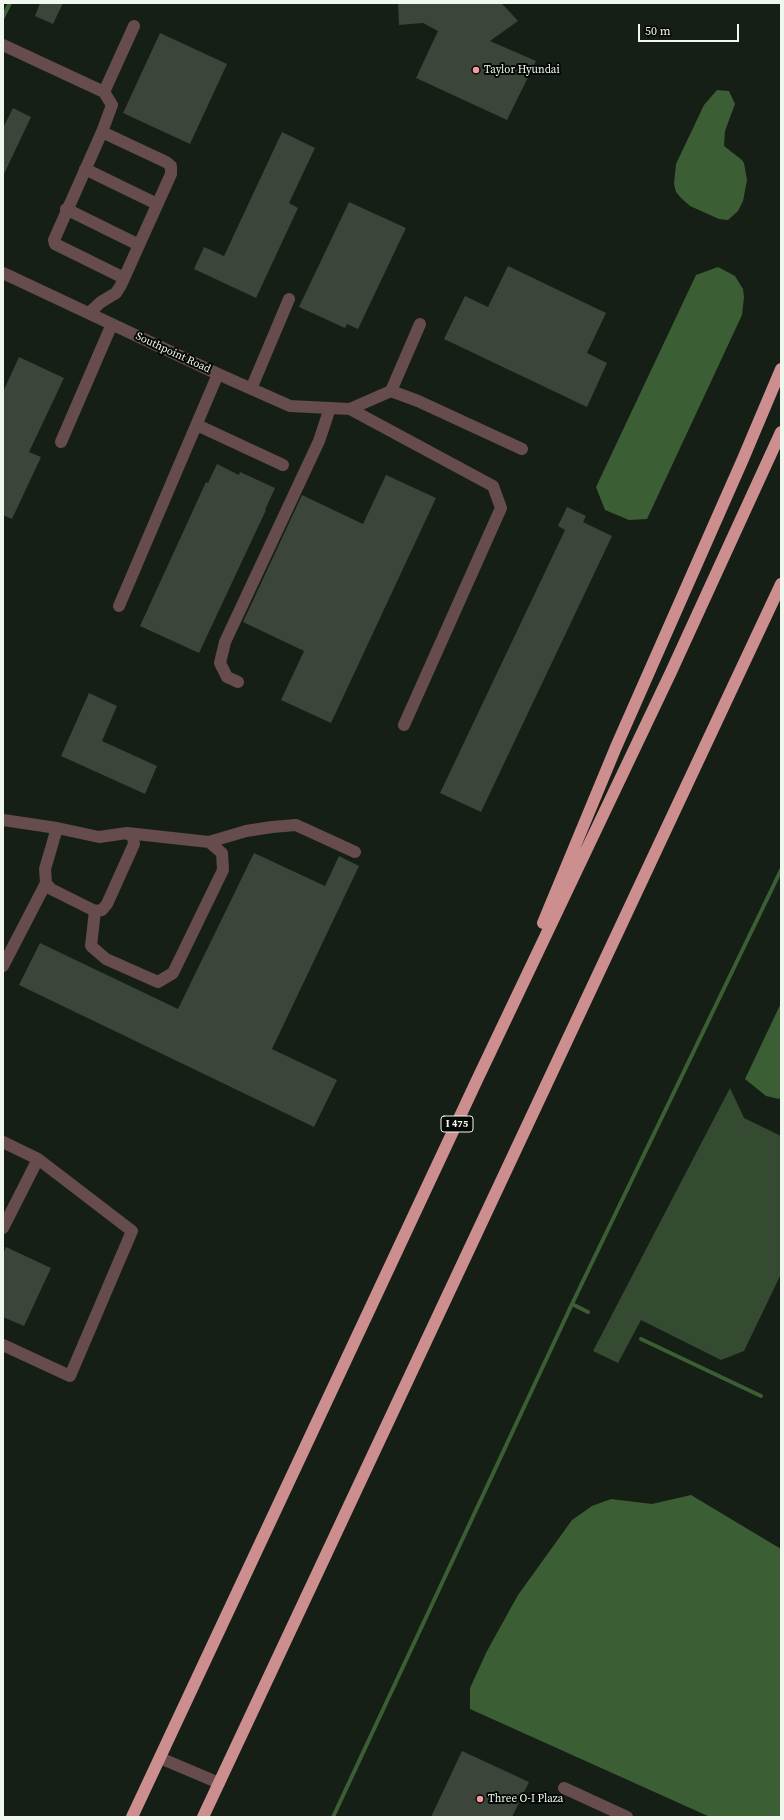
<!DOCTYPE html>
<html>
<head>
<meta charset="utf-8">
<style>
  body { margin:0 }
  #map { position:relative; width:784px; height:1820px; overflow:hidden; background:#161f15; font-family:"Source Serif 4",serif }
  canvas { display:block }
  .frame { position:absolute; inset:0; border:4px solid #f0f7ef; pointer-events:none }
  .scale { position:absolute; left:638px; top:24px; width:101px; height:18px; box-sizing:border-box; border:2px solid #f0f7ef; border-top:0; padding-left:5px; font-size:12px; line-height:14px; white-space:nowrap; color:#f0f7ef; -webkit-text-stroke:3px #050805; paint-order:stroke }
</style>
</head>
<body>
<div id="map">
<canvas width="784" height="1820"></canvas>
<div class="frame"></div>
<div class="scale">50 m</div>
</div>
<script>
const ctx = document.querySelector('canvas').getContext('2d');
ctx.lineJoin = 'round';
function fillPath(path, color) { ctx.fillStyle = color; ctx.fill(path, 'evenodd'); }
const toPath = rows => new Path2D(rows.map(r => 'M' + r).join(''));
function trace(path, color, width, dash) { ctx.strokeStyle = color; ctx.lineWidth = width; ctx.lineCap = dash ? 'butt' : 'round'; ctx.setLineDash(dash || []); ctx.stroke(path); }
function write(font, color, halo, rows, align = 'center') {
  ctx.font = font + ' "Source Serif 4",serif'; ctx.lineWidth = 4; ctx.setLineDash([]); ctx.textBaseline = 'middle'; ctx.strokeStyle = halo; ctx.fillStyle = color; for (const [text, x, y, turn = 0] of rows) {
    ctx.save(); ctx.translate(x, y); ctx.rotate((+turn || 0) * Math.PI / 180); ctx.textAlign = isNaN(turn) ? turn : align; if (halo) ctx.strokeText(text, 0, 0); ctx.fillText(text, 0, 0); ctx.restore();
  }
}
const green = toPath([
  [730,1088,744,1118,781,1136,781,1274,744,1351,721,1360,641,1320,618,1363,593,1351]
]);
const water = toPath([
  [717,90,729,91,735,104,725,131,724,146,742,160,744,163,747,180,743,201,738,211,728,220,719,219,690,206,681,198,676,192,674,184,676,164,704,105],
  [718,267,735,276,743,289,744,297,742,315,647,519,629,520,605,510,596,487,696,275],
  [781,1003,781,1096,779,1099,766,1096,745,1079],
  [691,1495,781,1549,781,1817,710,1817,470,1709,470,1688,487,1651,518,1595,572,1520,592,1506,611,1499,652,1504]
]);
const stream = toPath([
  [3,17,10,3],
  [572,1304,588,1312],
  [641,1339,761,1396],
  [333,1817,572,1304,781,870]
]);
const building = toPath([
  [40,3,63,3,53,24,35,16],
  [398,3,501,3,507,9,518,21,490,41,536,61,507,120,416,78,438,31,423,23,399,25],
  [160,33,227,64,190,144,123,113],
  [13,108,31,117,3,176,3,128],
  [282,132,315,148,289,203,298,208,256,298,194,269,204,247,224,256],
  [349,202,406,228,358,329,347,324,345,328,299,307],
  [508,266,606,313,587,353,607,363,587,407,444,339,465,296,488,307],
  [19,357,64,378,29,452,41,457,12,519,3,515,3,392],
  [217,464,239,475,240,472,275,488,265,510,266,510,199,653,140,626,206,482,208,483],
  [386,475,436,498,331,723,281,700,304,651,243,622,302,495,363,524],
  [567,507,586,516,583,522,612,536,481,812,440,793,565,530,558,526],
  [89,693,117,706,102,741,157,766,145,794,61,756],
  [254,853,325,886,339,856,359,866,272,1049,337,1080,314,1127,19,985,40,943,178,1009],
  [6,1247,51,1268,24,1326,3,1317,3,1254],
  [462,1751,529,1782,512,1817,431,1817]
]);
const minor = toPath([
  [3,45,104,92,112,105,102,132,166,162,171,166,171,174,121,285,116,293,101,302,89,313],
  [104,92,134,26],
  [102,132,54,240,55,244,124,278],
  [85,169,157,204],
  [66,209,139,245],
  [3,273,218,374,290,406,350,409,391,391,418,401,522,449],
  [251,389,289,299],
  [391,391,420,324],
  [350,409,493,486,501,508,404,725],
  [197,425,283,465],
  [61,442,112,324],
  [119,606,218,374],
  [238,682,227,677,220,663,225,642,319,441,330,408],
  [3,820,57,828,99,837,127,833,133,837,134,844,107,904,102,910,95,911,51,889,46,883,45,869,57,828],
  [209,842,246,831,272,827,296,825,355,852],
  [95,911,91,946,106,959,158,982,173,973,223,870,222,853,209,842,127,833],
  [3,966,46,883],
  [3,1142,38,1159,132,1231,70,1376,3,1345],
  [3,1228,38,1159],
  [160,1758,219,1783],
  [564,1788,627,1817]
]);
const highway = toPath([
  [543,923,616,747,743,459,781,369],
  [132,1817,477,1080,671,672,781,432],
  [203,1817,781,584]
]);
const markers = [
  [476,70,4,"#f59b9d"],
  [480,1799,4,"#f59b9d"]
];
const shields = [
  [457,1124,32]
];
const shieldNames = [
  ["I 475",457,1124]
];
const poiNames = [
  ["Taylor Hyundai",484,70],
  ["Three O-I Plaza",488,1799]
];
const streetNames = [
  ["Southpoint Road",173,353,25]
];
fillPath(green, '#354b31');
fillPath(water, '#3b5e34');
trace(stream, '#3b5e34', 4);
fillPath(building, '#3b4539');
trace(minor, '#664c4c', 12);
trace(highway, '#cd8e8f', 12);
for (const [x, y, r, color] of markers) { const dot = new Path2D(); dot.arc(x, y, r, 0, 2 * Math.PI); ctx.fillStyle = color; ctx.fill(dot); trace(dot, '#050805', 1.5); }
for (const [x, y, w] of shields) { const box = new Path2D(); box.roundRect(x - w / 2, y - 8, w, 16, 3); ctx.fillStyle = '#050805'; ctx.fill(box); trace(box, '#f0f7ef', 1); }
write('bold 10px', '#f0f7ef', null, shieldNames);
write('11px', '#f0f7ef', '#050805', poiNames, 'left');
write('11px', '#f0f7ef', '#050805', streetNames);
</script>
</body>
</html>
